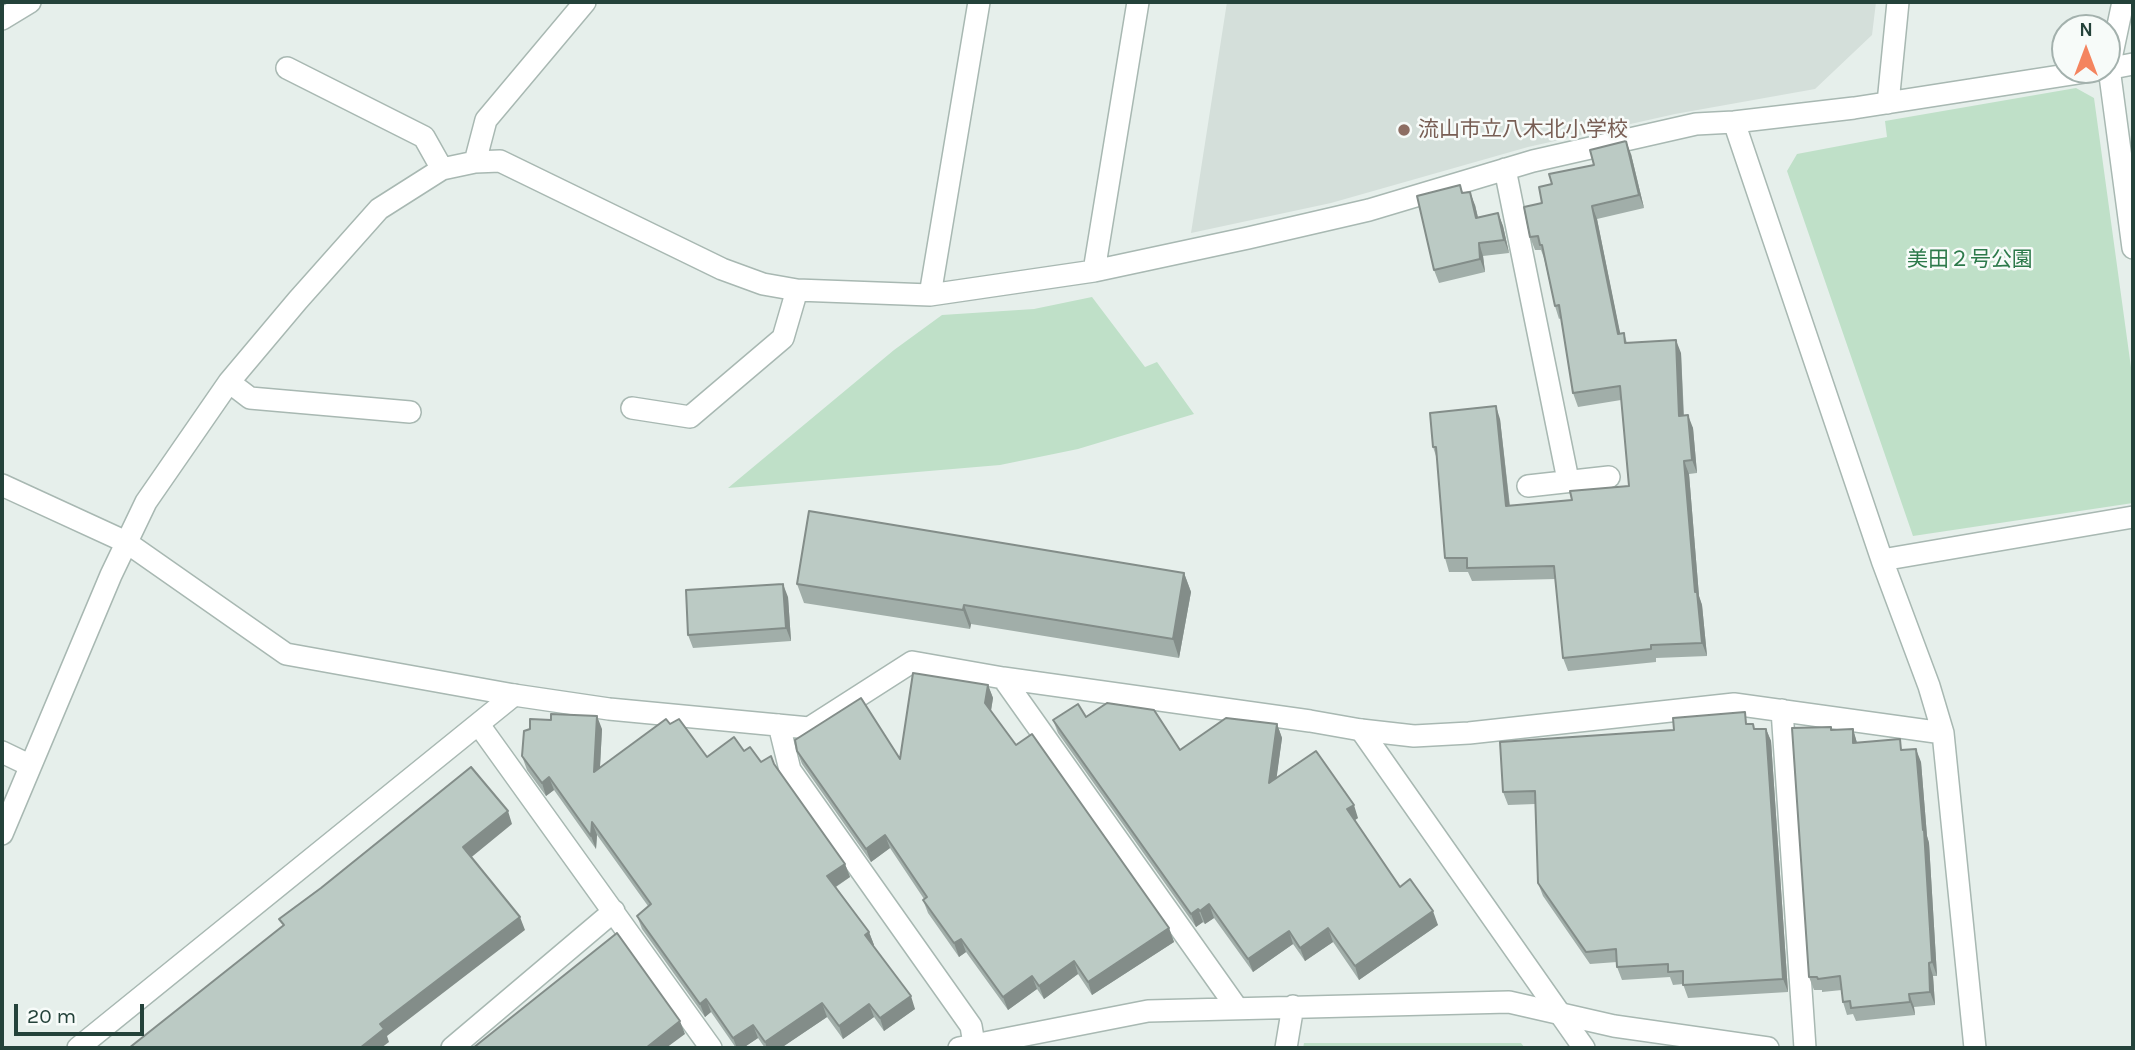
<!DOCTYPE html>
<html>
<head>
<meta charset="utf-8">
<style>
  body { margin:0 }
  #map { position:relative; width:2135px; height:1050px; overflow:hidden; background:#e6efeb; font-family:Karla,sans-serif }
  canvas { display:block }
  .frame { position:absolute; inset:0; border:4px solid #24423a; pointer-events:none }
  .north { position:absolute; left:2051px; top:14px; width:70px; height:70px; box-sizing:border-box; background:#f7fbf9; border:2px solid #a3b1ad; border-radius:50%; rotate:0deg; font-size:19px; font-weight:700; line-height:28px; text-align:center; color:#24423a }
  .north::after { content:''; display:block; margin:auto; width:24px; height:32px; background:#f4845f; clip-path:polygon(50% 0,100% 100%,50% 72%,0 100%) }
  .scale { position:absolute; left:14px; top:1004px; width:130px; height:32px; box-sizing:border-box; border:4px solid #24423a; border-top:0; padding-left:9px; font-size:21px; line-height:24px; white-space:nowrap; color:#24423a; -webkit-text-stroke:5px #f7fbf9; paint-order:stroke }
</style>
</head>
<body>
<div id="map">
<canvas width="2135" height="1050"></canvas>
<div class="frame"></div>
<div class="north">N</div>
<div class="scale">20 m</div>
</div>
<script>
const ctx = document.querySelector('canvas').getContext('2d');
ctx.lineJoin = 'round';
function fillPath(path, color) { ctx.fillStyle = color; ctx.fill(path, 'evenodd'); }
const toPath = rows => new Path2D(rows.map(r => 'M' + r).join(''));
function trace(path, color, width, dash) { ctx.strokeStyle = color; ctx.lineWidth = width; ctx.lineCap = dash ? 'butt' : 'round'; ctx.setLineDash(dash || []); ctx.stroke(path); }
function write(font, color, halo, rows, align = 'center') {
  ctx.font = font + ' Karla,"Noto Sans JP",sans-serif'; ctx.lineWidth = 5; ctx.setLineDash([]); ctx.textBaseline = 'middle'; ctx.strokeStyle = halo; ctx.fillStyle = color; for (const [text, x, y, turn = 0] of rows) {
    ctx.save(); ctx.translate(x, y); ctx.rotate((+turn || 0) * Math.PI / 180); ctx.textAlign = isNaN(turn) ? turn : align; if (halo) ctx.strokeText(text, 0, 0); ctx.fillText(text, 0, 0); ctx.restore();
  }
}
const built = toPath([
  [1227,2,1876,2,1872,35,1815,89,1675,114,1528,147,1331,203,1191,233]
]);
const green = toPath([
  [2076,88,2094,98,2133,382,2133,503,1913,536,1787,171,1797,154,1887,137,1885,121],
  [1092,297,1145,367,1157,362,1194,414,1078,449,1000,465,728,488,894,350,942,315,1034,309],
  [1304,1043,1521,1043,1525,1048,1303,1048]
]);
const minor = toPath([
  [2123,2,2109,68,2133,248],
  [2,19,30,2],
  [287,68,424,137,442,169],
  [2107,69,2133,64],
  [1888,103,1898,2],
  [1734,122,1882,560,1929,686,1943,733,1975,1048],
  [475,162,486,120,585,2],
  [1505,169,1568,480],
  [1094,271,1138,2],
  [930,295,979,2],
  [229,382,250,398,410,412],
  [632,408,690,417,783,338,797,290],
  [2,485,126,542,286,654,514,695,609,709,809,728,912,662,1003,678,1310,721,1361,730,1414,736,1469,733,1734,704,1943,733],
  [1528,486,1609,477],
  [1882,560,2133,517],
  [1003,678,1237,1008],
  [1782,710,1805,1048],
  [479,725,711,1048],
  [779,725,790,770,971,1026,974,1044],
  [2,752,29,765],
  [2,834,111,575,146,502,229,382,298,300,379,209,442,169,475,162,500,161,722,269,763,284,797,290,930,295,1094,271,1248,238,1369,210,1533,161,1696,124,1734,122,1854,108,2098,70],
  [452,1048,614,911],
  [959,1048,1148,1011,1509,1002,1614,1026,1768,1048],
  [1286,1048,1293,1006]
]);
const tertiary = toPath([
  [1361,730,1584,1048],
  [78,1048,514,695]
]);
const wall = toPath([
  [1631,154,1644,208,1597,219,1620,334,1624,333,1627,343,1681,353,1684,415,1693,428,1697,473,1689,474,1699,596,1702,605,1707,656,1656,658,1656,662,1568,671,1563,658,1556,579,1472,581,1468,572,1449,572,1445,558,1437,459,1433,447,1500,419,1510,506,1572,500,1629,486,1621,400,1578,407,1573,393,1561,318,1559,319,1555,306,1544,258,1541,250,1535,250,1530,237,1542,203,1552,184,1594,165],
  [1460,185,1463,193,1475,205,1478,217,1498,213,1503,226,1509,253,1483,256,1485,272,1439,283,1434,270],
  [1184,573,1191,592,1179,658,971,624,970,629,804,603,797,584],
  [788,597,791,641,693,648,688,635],
  [988,685,993,698,991,711,1016,745,1169,928,1174,942,1092,995,1078,974,1044,999,1037,989,1008,1010,966,952,959,957,928,913,923,900,924,899,890,848,871,862,802,764,797,751,900,759],
  [1086,717,1180,750,1277,724,1282,738,1276,779,1358,818,1355,820,1400,887,1438,925,1359,980,1333,942,1305,961,1293,944,1253,972,1214,918,1205,924,1203,922,1196,927,1058,733,1053,720],
  [551,720,602,729,600,767,670,724,707,757,744,751,761,762,774,764,845,864,850,877,836,887,869,932,874,945,873,946,915,1009,884,1031,874,1017,843,1039,827,1017,781,1048,765,1048,758,1038,743,1048,736,1048,711,1012,705,1017,642,929,637,916,648,906,597,835,596,849,554,790,546,796,527,770,522,756,530,729],
  [1749,724,1755,729,1766,729,1771,741,1788,992,1688,998,1683,984,1673,985,1670,977,1622,980,1617,967,1617,962,1590,964,1543,896,1538,883,1535,804,1508,805,1503,792,1674,730],
  [1831,727,1832,730,1853,729,1857,743,1904,750,1921,762,1927,836,1929,843,1937,976,1933,976,1935,1005,1914,1007,1915,1015,1856,1021,1853,1014,1847,1015,1843,1002,1842,990,1822,992,1822,990,1814,990,1809,977]
]);
const shadedWall = toPath([
  [1626,141,1631,154,1644,208,1639,195],
  [1470,192,1475,205,1481,231,1476,218],
  [1592,206,1597,219,1623,347,1618,334],
  [1498,213,1503,226,1509,253,1504,240],
  [1479,243,1483,256,1485,272,1480,259],
  [1676,340,1681,353,1684,429,1679,416],
  [1496,406,1500,419,1511,519,1506,506],
  [1688,415,1693,428,1697,473,1692,460],
  [1684,461,1689,474,1699,596,1702,605,1707,656,1702,643,1695,592],
  [1184,573,1191,592,1179,658,1173,639],
  [783,584,788,597,791,641,786,628],
  [964,605,971,624,970,629,963,610],
  [988,685,993,698,990,716,985,703],
  [597,716,602,729,599,785,594,772],
  [1277,724,1282,738,1274,797,1269,783],
  [1766,729,1771,741,1788,992,1783,979],
  [1853,729,1857,743,1853,743],
  [1916,749,1921,762,1927,836,1929,843,1937,976,1932,962],
  [549,777,554,790,546,796,542,783],
  [1354,805,1358,818,1352,822,1347,809],
  [508,811,512,824,468,860,463,847],
  [592,822,597,835,596,849,591,836],
  [885,835,890,848,871,862,866,849],
  [845,864,850,877,832,889,827,876],
  [1209,904,1214,918,1205,924,1200,911],
  [1198,909,1203,922,1196,927,1191,914],
  [1433,911,1438,925,1359,980,1355,966],
  [520,917,525,930,387,1036,389,1042,381,1048,360,1048,380,1024],
  [1169,928,1174,942,1092,995,1088,982],
  [1328,928,1333,942,1305,961,1300,948],
  [1289,931,1293,944,1253,972,1248,959],
  [869,932,874,945,870,948,865,935],
  [961,939,966,952,959,957,954,943],
  [1074,961,1078,974,1044,999,1039,986],
  [1929,963,1933,976,1935,1005,1930,992],
  [1032,976,1037,989,1008,1010,1003,997],
  [1909,994,1914,1007,1915,1015,1910,1002],
  [911,996,915,1009,884,1031,880,1018],
  [706,999,711,1012,705,1017,700,1004],
  [822,1003,827,1017,781,1048,767,1048,765,1042],
  [869,1004,874,1017,843,1039,839,1026],
  [680,1021,685,1034,666,1048,646,1048],
  [753,1025,758,1038,743,1048,737,1048,733,1038]
]);
const building = toPath([
  [1626,141,1639,195,1592,206,1618,334,1624,333,1625,343,1676,340,1679,416,1688,415,1692,460,1684,461,1695,592,1697,592,1702,643,1651,645,1651,649,1563,658,1554,566,1467,568,1467,558,1445,558,1436,447,1433,447,1430,413,1496,406,1506,506,1572,500,1570,491,1629,486,1620,386,1573,393,1559,305,1555,306,1542,245,1540,245,1538,236,1530,237,1524,207,1542,203,1539,187,1552,184,1549,174,1594,165,1590,150,1626,141],
  [1460,185,1462,193,1470,192,1476,218,1498,213,1504,240,1479,243,1480,259,1434,270,1417,196,1460,185],
  [809,511,1184,573,1173,639,964,605,963,610,797,584,809,511],
  [783,584,786,628,688,635,686,590,783,584],
  [913,673,988,685,985,703,1016,745,1032,734,1169,928,1088,982,1074,961,1039,986,1032,976,1003,997,961,939,954,943,923,900,927,897,885,835,866,849,797,751,795,740,861,698,900,759,913,673],
  [1107,703,1154,710,1180,750,1226,718,1277,724,1269,783,1316,751,1354,805,1347,809,1400,887,1410,879,1433,911,1355,966,1328,928,1300,948,1289,931,1248,959,1209,904,1200,911,1198,909,1191,914,1053,720,1078,704,1086,717,1107,703],
  [1745,712,1746,724,1753,724,1754,729,1766,729,1783,979,1683,985,1683,971,1668,972,1668,964,1617,967,1616,949,1586,952,1538,883,1535,791,1503,792,1500,742,1674,730,1673,718,1745,712],
  [551,714,597,716,594,772,666,719,670,724,679,719,707,757,734,737,744,751,750,747,761,762,771,756,774,764,845,864,827,876,869,932,865,935,911,996,880,1018,869,1004,839,1026,822,1003,765,1042,753,1025,733,1038,706,999,700,1004,637,916,651,904,592,822,591,836,549,777,542,783,522,756,524,731,530,729,530,719,551,720,551,714],
  [1831,727,1831,730,1853,729,1853,743,1900,739,1901,750,1916,749,1923,830,1924,830,1932,962,1929,963,1930,992,1909,994,1910,1002,1851,1008,1850,1001,1843,1002,1840,976,1818,979,1817,977,1809,977,1792,728,1831,727],
  [471,767,508,811,463,847,520,917,380,1024,384,1029,360,1048,129,1048,284,925,279,919,321,888,471,767],
  [617,933,680,1021,646,1048,473,1048,617,933]
]);
const markers = [
  [1404,130,7,"#8d6e63"]
];
const educationNames = [
  ["流山市立八木北小学校",1418,130]
];
const parkNames = [
  ["美田２号公園",1970,260]
];
fillPath(built, '#d4dfda');
fillPath(green, '#bfe0c8');
trace(minor, '#a8b8b2', 24);
trace(tertiary, '#a8b8b2', 24);
trace(minor, '#fff', 21);
trace(tertiary, '#fff', 21);
fillPath(wall, '#a1aea9');
fillPath(shadedWall, '#838d89');
fillPath(building, '#bbcac4');
trace(building, '#838d89', 2);
for (const [x, y, r, color] of markers) { const dot = new Path2D(); dot.arc(x, y, r, 0, 2 * Math.PI); ctx.fillStyle = color; ctx.fill(dot); trace(dot, '#f7fbf9', 2.5); }
write('21px', '#785e54', '#f7fbf9', educationNames, 'left');
write('21px', '#2d7a4b', '#f7fbf9', parkNames);
</script>
</body>
</html>
